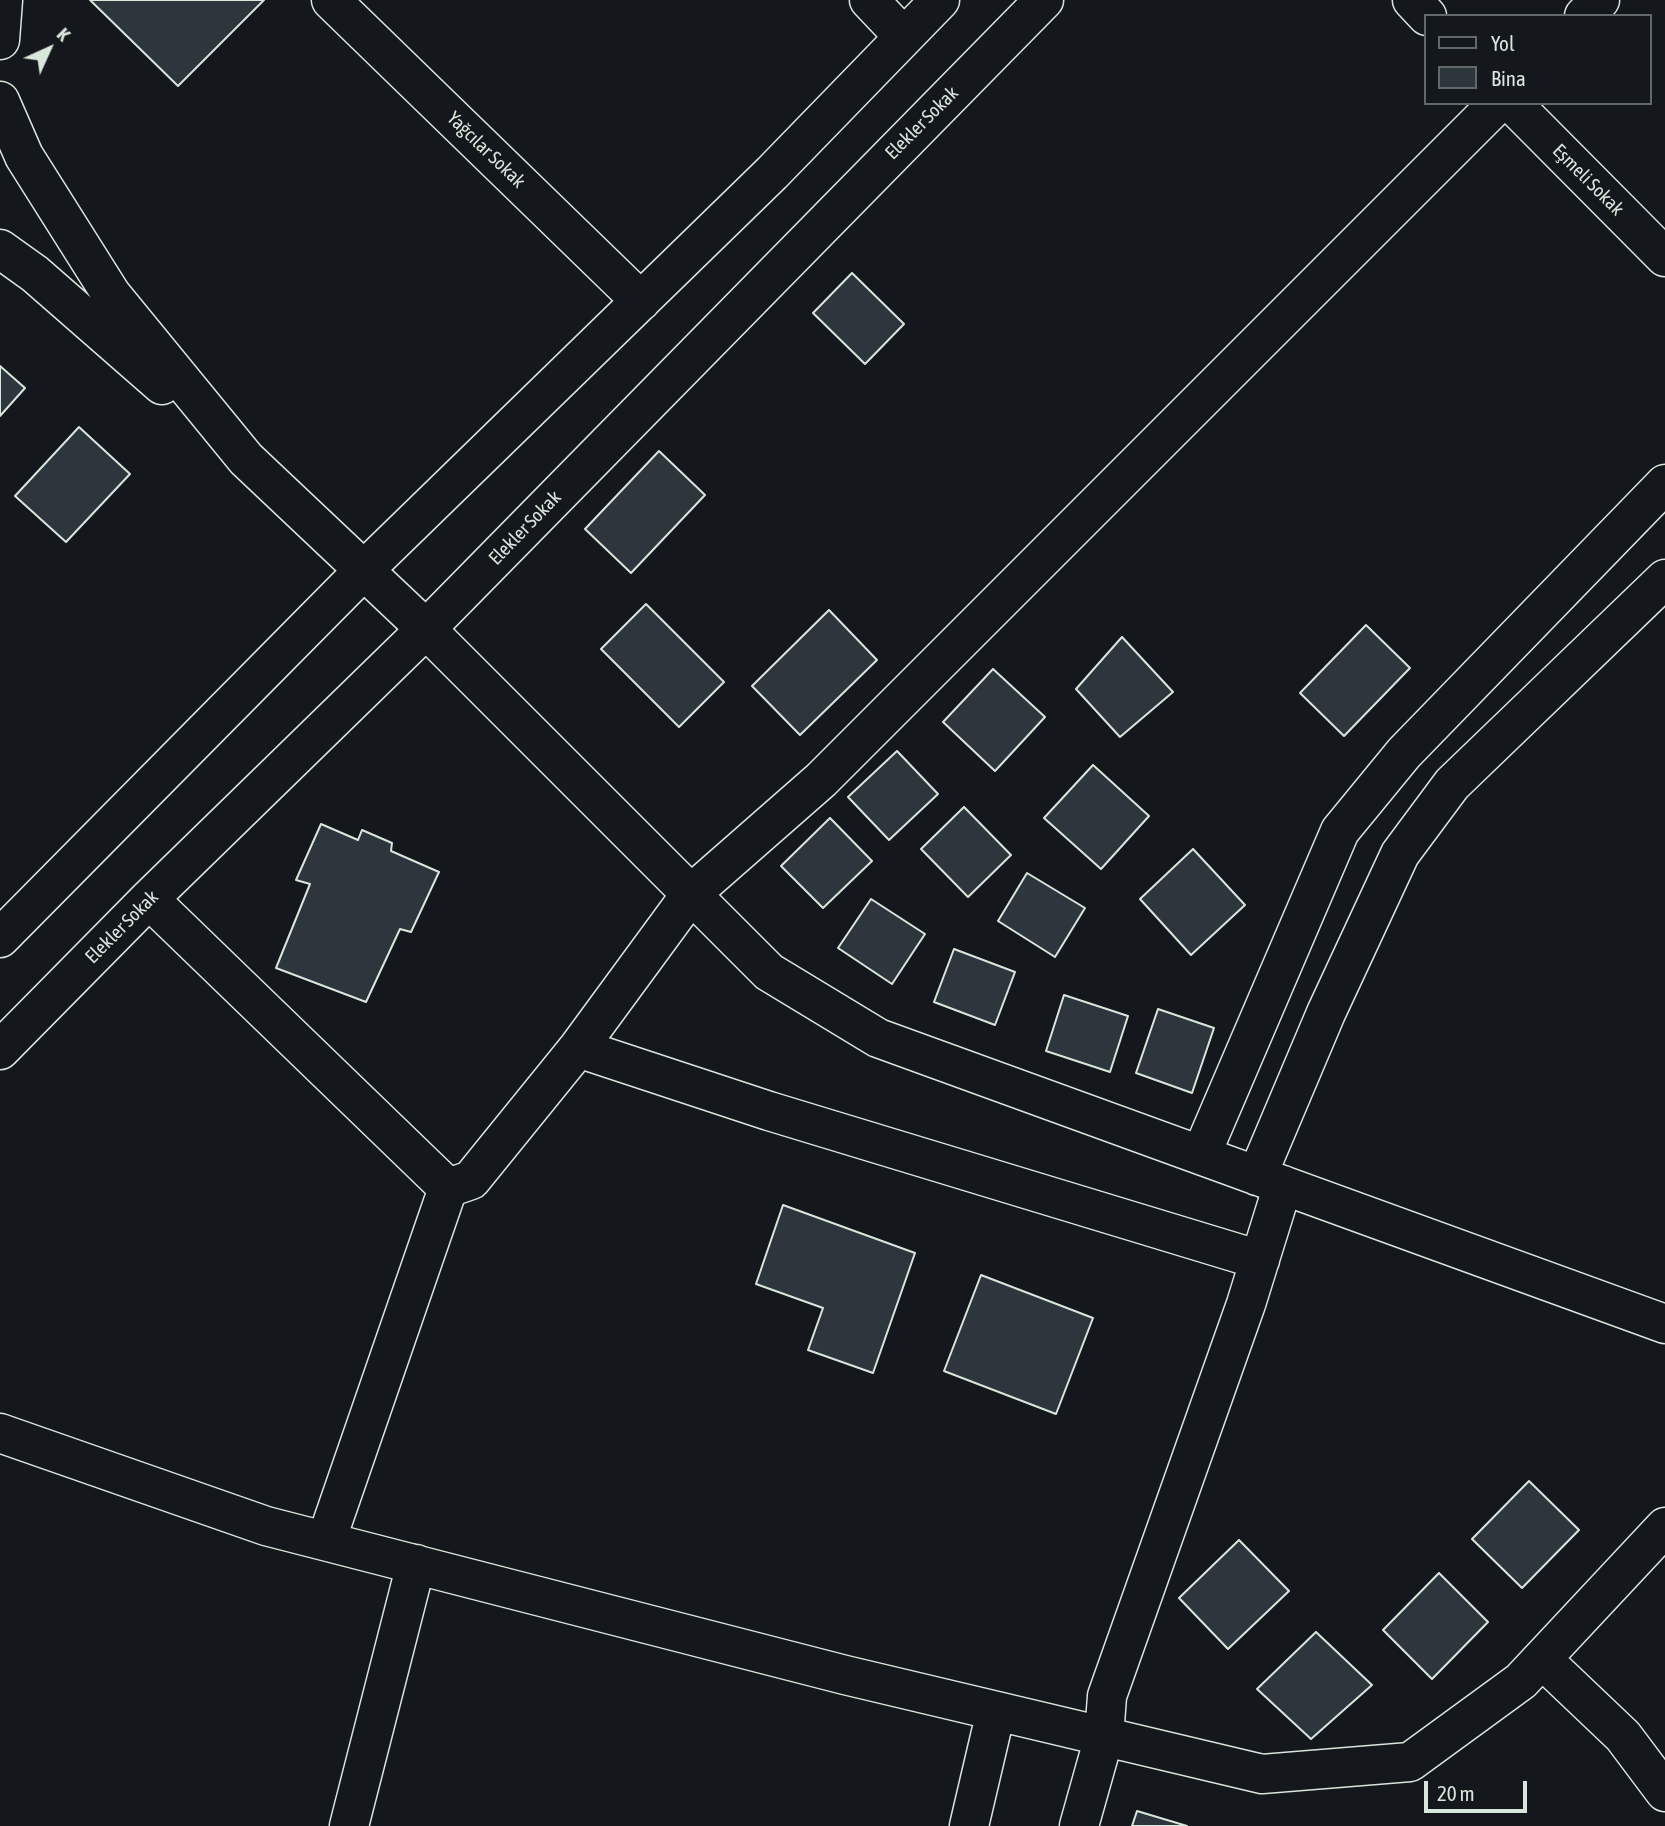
<!DOCTYPE html>
<html>
<head>
<meta charset="utf-8">
<style>
  body { margin:0 }
  #map { position:relative; width:1665px; height:1826px; overflow:hidden; background:#14181c; font-family:"Asap Condensed",sans-serif }
  canvas { display:block }
  .legend { position:absolute; left:1424px; top:14px; width:228px; height:91px; box-sizing:border-box; background:#14181c; border:2px solid #626a69; margin:0; padding:9px 12px; list-style:none; font-size:21px; color:#d8e6dc }
  .legend li { display:flex; align-items:center; gap:14px; height:35px }
  .legend b { width:35px; border:2px solid #626a69 }
  .north { position:absolute; left:14px; top:14px; width:70px; height:70px; -webkit-text-stroke:5px #14181c; paint-order:stroke; rotate:45deg; font-size:19px; font-weight:700; line-height:28px; text-align:center; color:#d8e6dc }
  .north::after { content:''; display:block; margin:auto; width:24px; height:32px; background:#d8e6dc; clip-path:polygon(50% 0,100% 100%,50% 72%,0 100%) }
  .scale { position:absolute; left:1424px; top:1781px; width:103px; height:32px; box-sizing:border-box; border:4px solid #d8e6dc; border-top:0; padding-left:9px; font-size:21px; line-height:24px; white-space:nowrap; color:#d8e6dc; -webkit-text-stroke:5px #14181c; paint-order:stroke }
</style>
</head>
<body>
<div id="map">
<canvas width="1665" height="1826"></canvas>
<ul class="legend">
<li><b style="height:9px;background:#14181c"></b>Yol</li>
<li><b style="height:19px;background:#2c363c"></b>Bina</li>
</ul>
<div class="north">K</div>
<div class="scale">20 m</div>
</div>
<script>
const ctx = document.querySelector('canvas').getContext('2d');
ctx.lineJoin = 'round';
function fillPath(path, color) { ctx.fillStyle = color; ctx.fill(path, 'evenodd'); }
const toPath = rows => new Path2D(rows.map(r => 'M' + r).join(''));
function trace(path, color, width, dash) { ctx.strokeStyle = color; ctx.lineWidth = width; ctx.lineCap = dash ? 'butt' : 'round'; ctx.setLineDash(dash || []); ctx.stroke(path); }
function write(font, color, halo, rows, align = 'center') {
  ctx.font = font + ' "Asap Condensed",sans-serif'; ctx.lineWidth = 5; ctx.setLineDash([]); ctx.textBaseline = 'middle'; ctx.strokeStyle = halo; ctx.fillStyle = color; for (const [text, x, y, turn = 0] of rows) {
    ctx.save(); ctx.translate(x, y); ctx.rotate((+turn || 0) * Math.PI / 180); ctx.textAlign = isNaN(turn) ? turn : align; if (halo) ctx.strokeText(text, 0, 0); ctx.fillText(text, 0, 0); ctx.restore();
  }
}
const building = toPath([
  [90,0,264,0,178,86,90,0],
  [852,273,904,324,865,364,813,313,852,273],
  [0,366,25,388,0,416,0,366],
  [79,427,130,474,66,542,15,496,79,427],
  [659,451,705,495,631,573,585,529,659,451],
  [646,604,724,682,679,727,601,649,646,604],
  [829,610,877,660,800,735,752,686,829,610],
  [1366,625,1410,668,1344,736,1300,693,1366,625],
  [1122,637,1173,692,1120,737,1076,689,1122,637],
  [993,669,1045,717,995,771,943,722,993,669],
  [897,751,938,794,889,840,848,797,897,751],
  [1093,765,1149,816,1101,869,1044,818,1093,765],
  [964,807,1011,855,968,897,921,849,964,807],
  [830,818,872,861,823,908,781,866,830,818],
  [321,824,358,840,362,830,392,843,391,851,439,872,411,932,400,929,366,1002,276,968,310,884,296,880,321,824],
  [1193,849,1245,905,1191,955,1140,899,1193,849],
  [1027,873,1085,908,1055,957,998,921,1027,873],
  [871,899,925,934,892,984,838,948,871,899],
  [954,949,1015,972,995,1025,934,1002,954,949],
  [1064,995,1128,1016,1110,1072,1046,1051,1064,995],
  [1158,1009,1214,1028,1192,1093,1136,1073,1158,1009],
  [783,1205,915,1253,873,1373,808,1350,823,1308,756,1284,783,1205],
  [981,1275,1093,1318,1056,1414,944,1371,981,1275],
  [1529,1481,1579,1530,1522,1588,1472,1539,1529,1481],
  [1239,1540,1289,1591,1228,1649,1179,1598,1239,1540],
  [1439,1573,1488,1622,1432,1679,1383,1630,1439,1573],
  [1316,1632,1372,1685,1311,1739,1257,1689,1316,1632],
  [1137,1811,1187,1826,1132,1826,1137,1811]
]);
const minor = toPath([
  [331,0,641,301],
  [869,0,904,37],
  [1412,0,1427,16],
  [1584,16,1600,0],
  [0,40,3,0],
  [0,101,24,156,111,294,246,459,426,629,769,972,878,1038,1665,1324],
  [1512,103,1665,257],
  [0,249,35,274,162,385],
  [149,899,448,1188,326,1541],
  [0,938,363,571,772,173,940,0],
  [578,1048,769,1111,1260,1260],
  [0,1050,149,899,426,629,1044,0],
  [1201,1155,1340,831,1404,753,1665,484],
  [1257,1176,1326,1013,1400,854,1452,784,1665,579],
  [448,1188,471,1180,578,1048,691,894,821,780,1498,103],
  [0,1433,266,1526,845,1675,1262,1774,1410,1762,1521,1681,1665,1527],
  [1542,1659,1623,1736,1665,1792],
  [349,1826,416,1564],
  [969,1826,996,1711],
  [1079,1826,1104,1737,1107,1696,1246,1304,1283,1185]
]);
const streetNames = [
  ["Elekler Sokak",922,123,-45],
  ["Yağcılar Sokak",486,150,44],
  ["Eşmeli Sokak",1588,180,45],
  ["Elekler Sokak",525,528,-46],
  ["Elekler Sokak",122,927,-45]
];
fillPath(building, '#2c363c');
trace(building, '#d8e6dc', 2);
trace(minor, '#d8e6dc', 41);
trace(minor, '#14181c', 38);
write('19px', '#d8e6dc', '#14181c', streetNames);
</script>
</body>
</html>
